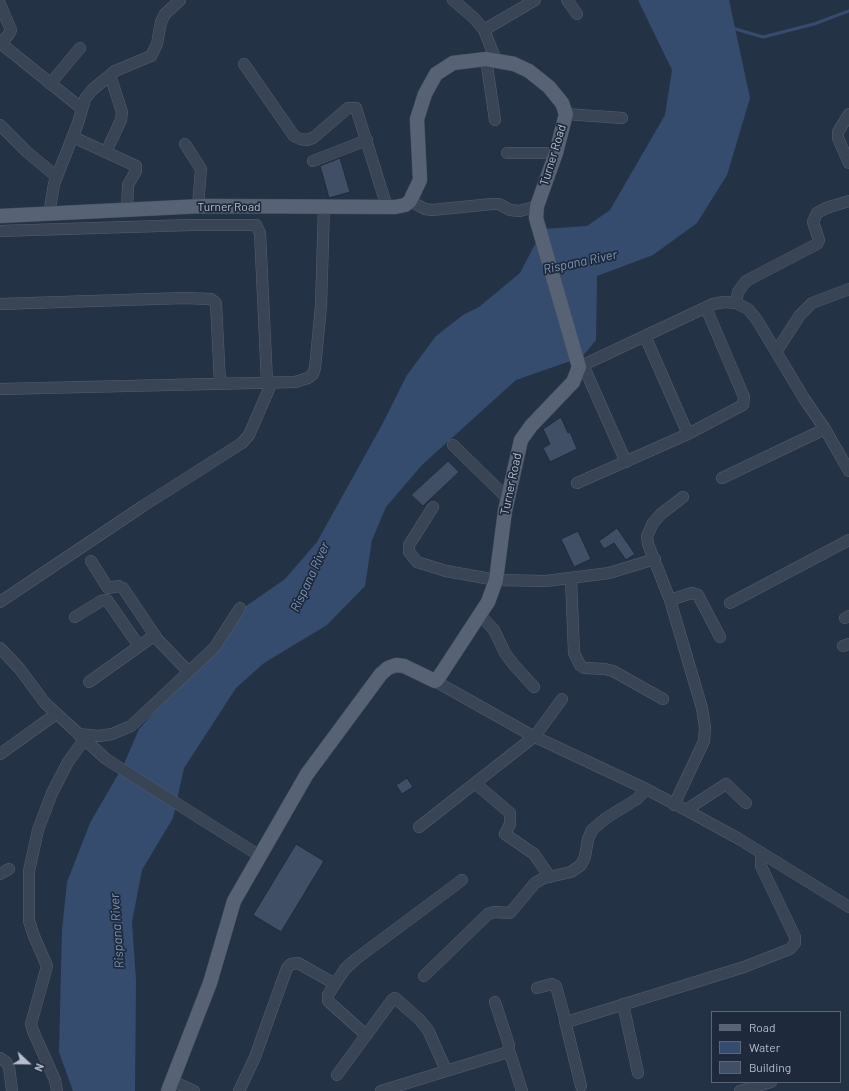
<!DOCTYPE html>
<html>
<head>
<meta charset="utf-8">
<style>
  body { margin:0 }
  #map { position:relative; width:849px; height:1091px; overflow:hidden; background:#243246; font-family:Barlow,sans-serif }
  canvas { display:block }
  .legend { position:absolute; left:711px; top:1011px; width:130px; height:72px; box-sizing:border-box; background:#1e293b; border:1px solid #5b6576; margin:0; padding:5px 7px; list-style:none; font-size:12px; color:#b7bfce }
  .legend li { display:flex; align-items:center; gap:8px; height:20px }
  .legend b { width:20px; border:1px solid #5b6576 }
  .north { position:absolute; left:8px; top:1043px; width:40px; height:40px; -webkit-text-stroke:3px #1e293b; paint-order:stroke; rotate:112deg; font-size:11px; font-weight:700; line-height:16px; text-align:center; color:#b7bfce }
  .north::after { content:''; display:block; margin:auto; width:14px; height:18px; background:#b7bfce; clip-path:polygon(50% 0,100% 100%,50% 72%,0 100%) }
</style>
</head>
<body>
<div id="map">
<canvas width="849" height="1091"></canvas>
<ul class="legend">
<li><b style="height:5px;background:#576375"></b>Road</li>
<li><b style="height:11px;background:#364c6f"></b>Water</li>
<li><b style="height:11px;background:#414f66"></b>Building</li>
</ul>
<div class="north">N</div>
</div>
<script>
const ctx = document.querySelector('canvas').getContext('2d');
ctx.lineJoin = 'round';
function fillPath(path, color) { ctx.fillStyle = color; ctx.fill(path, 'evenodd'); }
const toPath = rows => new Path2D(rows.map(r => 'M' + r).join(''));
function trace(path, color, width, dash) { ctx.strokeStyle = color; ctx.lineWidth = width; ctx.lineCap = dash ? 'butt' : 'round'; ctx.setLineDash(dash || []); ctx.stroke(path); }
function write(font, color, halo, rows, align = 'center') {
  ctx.font = font + ' Barlow,sans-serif'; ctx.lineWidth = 3.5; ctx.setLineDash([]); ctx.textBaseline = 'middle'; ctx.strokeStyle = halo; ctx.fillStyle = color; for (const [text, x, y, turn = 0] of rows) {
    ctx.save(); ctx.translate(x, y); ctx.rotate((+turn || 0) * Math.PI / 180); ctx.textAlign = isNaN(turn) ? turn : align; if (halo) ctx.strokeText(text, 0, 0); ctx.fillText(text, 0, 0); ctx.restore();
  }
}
const water = toPath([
  [638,0,729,0,750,98,727,175,697,223,653,255,597,276,596,340,582,357,516,380,422,465,386,507,372,540,365,586,327,625,264,663,236,688,184,768,173,818,142,870,132,922,136,981,135,1091,73,1091,59,1052,62,930,67,882,90,823,124,764,139,729,190,673,239,611,285,579,317,542,383,423,407,375,436,336,463,315,479,307,520,273,543,229,587,226,610,210,665,115,672,70]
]);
const stream = toPath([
  [732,28,763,37,814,24,849,11]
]);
const building = toPath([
  [340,158,350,192,329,198,320,166,340,158],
  [561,417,568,433,570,432,577,449,550,462,543,448,550,444,543,429,561,417],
  [448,461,459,472,423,506,411,495,448,461],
  [617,528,635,554,626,560,614,543,604,549,599,541,617,528],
  [578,531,591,559,574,567,561,539,578,531],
  [407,778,413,787,402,794,396,785,407,778],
  [296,844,324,861,281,932,253,915,296,844]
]);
const minor = toPath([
  [453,0,474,18,484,30,496,60],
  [567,0,577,14],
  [0,4,11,30,9,34,3,41,4,46,81,108],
  [484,30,535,0],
  [486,59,495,120],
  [244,64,294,136,300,139,307,140,313,138,348,108,356,108,387,207],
  [50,84,80,48],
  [566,114,622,118],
  [849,114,838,132,838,138,849,163],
  [0,125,27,152,57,177],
  [73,137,136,166,136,171,128,185,127,210],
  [185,144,201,169,198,206],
  [106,152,121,120,122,112,110,75],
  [507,153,556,153],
  [313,161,367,140],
  [410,201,425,209,432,210,492,204,499,204,510,210,520,211,537,206],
  [49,214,54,184,78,123,85,99,92,90,115,71,151,56,157,44,161,22,165,14,180,0],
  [0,231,191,225,256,225,260,233,267,382],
  [736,303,738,292,746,281,817,244,819,240,813,222,817,213,826,208,849,201],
  [0,304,184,298,211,299,216,303,220,383],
  [645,336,688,434],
  [776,352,800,315,812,303,849,289],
  [583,365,626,462],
  [579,367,713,304,724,302,736,303,748,309,757,320,805,400,825,429,849,471],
  [0,389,295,382,308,378,313,374,315,368,321,306,324,206],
  [453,445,507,498],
  [722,478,825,429],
  [577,483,688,434,743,405,744,397,706,308],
  [433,507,409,545,409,552,417,562,446,571,496,580,546,581,609,573,655,559],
  [91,561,108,588,119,586,123,588,158,640,188,671],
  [571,579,574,653,580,665,584,668,605,669,613,671,663,699],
  [670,600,692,593,698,595,720,637],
  [0,602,143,506,242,443,249,435,272,382],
  [730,603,849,540],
  [480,615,494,630,505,653,514,665,534,687],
  [75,617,101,601,107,600,139,646],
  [845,618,849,616],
  [843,646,849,644],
  [0,648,19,668,45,703,106,759,260,856],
  [435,681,531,735,646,789,686,810,739,839,849,907],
  [89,682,155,635],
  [78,734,99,736,112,734,131,726,215,647,240,608],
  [0,754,56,714],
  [476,784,510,813,510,824,505,834,534,854,550,877],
  [674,805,704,741,705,727,702,708,670,600,648,544,647,536,653,523,661,514,683,497],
  [686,810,726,784,746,803],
  [419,827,535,736,562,699],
  [0,874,9,869],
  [424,976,488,914,494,912,510,913,535,883,544,878,571,872,581,865,585,857,588,839,592,830,606,818,637,799,646,789],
  [335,984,328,995,328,1001,366,1035],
  [537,988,552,984,556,986,565,1019,570,1021,744,967,790,949,795,943,795,937,761,866,761,853],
  [623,1004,638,1073],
  [565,1021,581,1086],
  [509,1050,522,1091],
  [0,1058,6,1062,9,1067,12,1091],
  [337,1075,392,1000,395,998,419,1019,428,1030,446,1070],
  [172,1081,194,1091],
  [57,1091,55,1080,33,1031,31,1024,47,966,34,936,29,921,29,871,38,830,52,793,68,762,84,740],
  [239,1091,255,1057,287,968,291,964,298,963,335,984,345,969,356,959,462,880],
  [381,1091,508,1052,509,1045,495,1002],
  [740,1091,771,1082]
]);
const major = toPath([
  [0,216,203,206,395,207,405,205,410,201,420,180,417,119,425,94,436,74,453,63,486,59,514,64,529,71,549,87,562,103,566,114,556,153,537,206,536,218,579,367,573,382,531,426,521,440,505,511,496,580,488,602,437,680,435,681,404,666,396,665,388,668,381,674,307,774,234,901,210,983,168,1091]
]);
const streetNames = [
  ["Turner Road",553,155,-73],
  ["Turner Road",229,207],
  ["Turner Road",511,484,-78]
];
const waterNames = [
  ["Rispana River",580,262,-12],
  ["Rispana River",310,577,-65],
  ["Rispana River",117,931,-94]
];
fillPath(water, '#364c6f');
trace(stream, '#364c6f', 3);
fillPath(building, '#414f66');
trace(building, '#202b3d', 1);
trace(minor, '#555f6f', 12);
trace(major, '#434d5e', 15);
trace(minor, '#394455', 11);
trace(major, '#576375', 14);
write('12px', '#b7bfce', '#1e293b', streetNames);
write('italic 13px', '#7c94b9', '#1e293b', waterNames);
</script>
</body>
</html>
